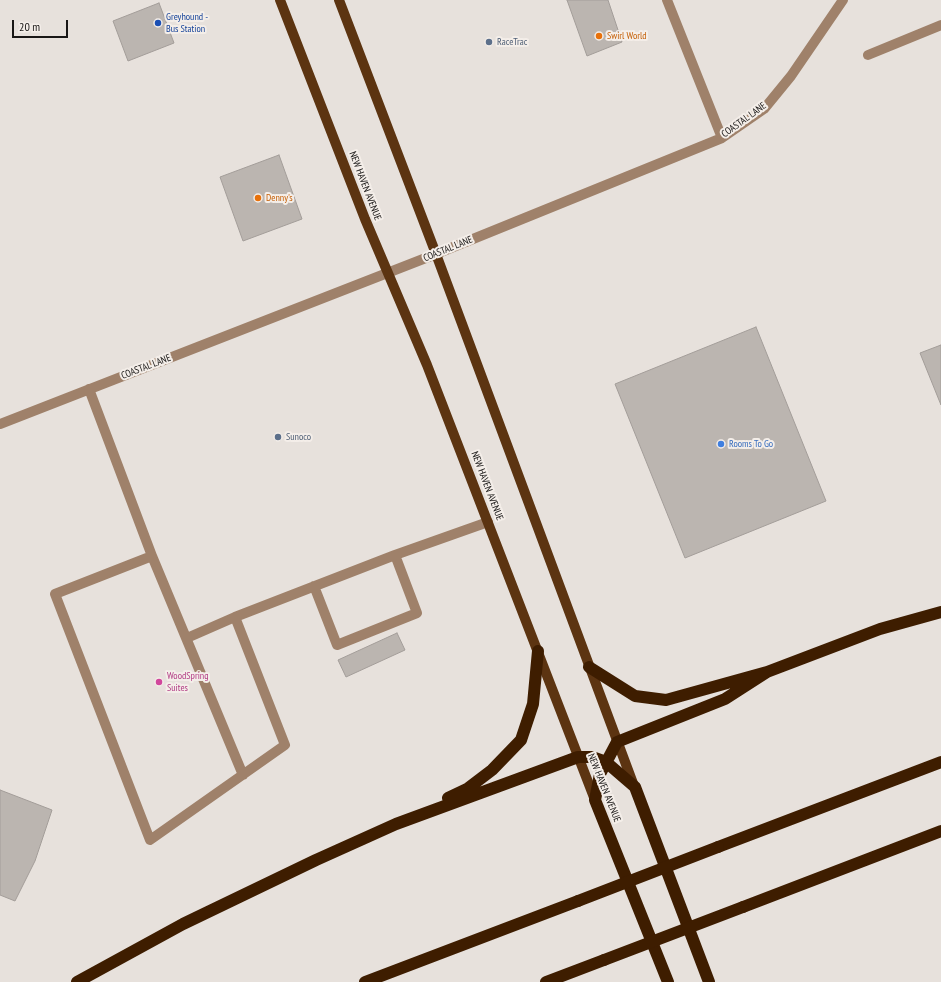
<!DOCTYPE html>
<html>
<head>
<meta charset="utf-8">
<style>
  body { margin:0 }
  #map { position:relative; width:941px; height:982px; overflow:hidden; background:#e7e1dc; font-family:"PT Sans Narrow",sans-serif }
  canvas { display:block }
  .scale { position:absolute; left:12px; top:20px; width:56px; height:18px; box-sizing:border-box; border:2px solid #191716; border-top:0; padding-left:5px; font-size:12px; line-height:14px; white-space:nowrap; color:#191716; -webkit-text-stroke:3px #f4eee9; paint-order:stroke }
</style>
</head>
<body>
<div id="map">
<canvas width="941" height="982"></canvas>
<div class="scale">20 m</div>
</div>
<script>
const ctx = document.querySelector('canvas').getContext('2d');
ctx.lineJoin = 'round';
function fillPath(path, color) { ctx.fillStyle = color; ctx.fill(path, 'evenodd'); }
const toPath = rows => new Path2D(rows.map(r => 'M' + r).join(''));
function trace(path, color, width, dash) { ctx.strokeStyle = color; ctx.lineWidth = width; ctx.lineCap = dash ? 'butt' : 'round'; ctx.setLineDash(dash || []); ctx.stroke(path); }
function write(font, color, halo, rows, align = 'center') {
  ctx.font = font + ' "PT Sans Narrow",sans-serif'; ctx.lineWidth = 4; ctx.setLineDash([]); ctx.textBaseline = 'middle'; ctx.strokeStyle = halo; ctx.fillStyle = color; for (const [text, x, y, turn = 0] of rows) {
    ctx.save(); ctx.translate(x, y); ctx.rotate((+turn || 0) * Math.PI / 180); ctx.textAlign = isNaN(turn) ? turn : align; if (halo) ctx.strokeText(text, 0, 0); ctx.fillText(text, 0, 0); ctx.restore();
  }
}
const building = toPath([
  [567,0,608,0,622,42,587,56,567,0],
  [159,3,174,43,128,61,113,21,159,3],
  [279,155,302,219,243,241,220,177,279,155],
  [756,327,826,501,685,558,615,384,756,327],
  [941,345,941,405,920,353,941,345],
  [397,633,405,650,346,677,338,660,397,633],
  [0,790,52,810,35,861,15,901,0,895,0,790]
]);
const minor = toPath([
  [667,0,722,138],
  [868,55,941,25],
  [89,389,152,556],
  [0,424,436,254,722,138,764,109,791,76,843,0],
  [314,586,337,645,417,613,395,555],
  [187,638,235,617],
  [243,775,152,556,55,594,150,840,285,745,235,617,395,555,488,522]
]);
const major = toPath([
  [280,0,365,219,427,365,595,800],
  [339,0,436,254,634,786]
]);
const highway = toPath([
  [589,667,635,696,666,700,767,672,880,629,941,612],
  [448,798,467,789,492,770,521,740,533,704,538,651],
  [718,847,941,762],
  [743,907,941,831],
  [77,982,183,924,316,860,396,824,578,757,592,757,606,762,635,787,709,982],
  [365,982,578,901],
  [546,982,604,960],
  [668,982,595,800,600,774,617,742,725,699,767,672]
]);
const highwayBridge = toPath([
  [578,901,718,847],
  [604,960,743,907]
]);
const markers = [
  [158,23,4,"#1a4fb4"],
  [599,36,4,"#e8710a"],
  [489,42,4,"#5c6f8a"],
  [258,198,4,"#e8710a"],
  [278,437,4,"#5c6f8a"],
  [721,444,4,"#3f7fe0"],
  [159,682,4,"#d1479c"]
];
const transitNames = [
  ["Greyhound -",166,17],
  ["Bus Station",166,29]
];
const foodNames = [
  ["Swirl World",607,36],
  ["Denny's",266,198]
];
const serviceNames = [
  ["RaceTrac",497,42],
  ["Sunoco",286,437]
];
const streetNames = [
  ["COASTAL LANE",744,120,-36],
  ["NEW HAVEN AVENUE",365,186,69],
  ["COASTAL LANE",448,249,-22],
  ["COASTAL LANE",146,367,-21],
  ["NEW HAVEN AVENUE",487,486,69],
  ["NEW HAVEN AVENUE",604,788,68]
];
const shopNames = [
  ["Rooms To Go",729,444]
];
const hotelNames = [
  ["WoodSpring",167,676],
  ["Suites",167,688]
];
fillPath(building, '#bbb5b0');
trace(building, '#a39d99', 1);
trace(minor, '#9f816a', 10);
trace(major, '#5c3411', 10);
trace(highway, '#3e1d00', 12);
trace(highwayBridge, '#3e1d00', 12);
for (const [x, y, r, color] of markers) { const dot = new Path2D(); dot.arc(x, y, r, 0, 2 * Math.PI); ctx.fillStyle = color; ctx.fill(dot); trace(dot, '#f4eee9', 1.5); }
write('10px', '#164399', '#f4eee9', transitNames, 'left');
write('10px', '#c56008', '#f4eee9', foodNames, 'left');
write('10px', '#4e5e75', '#f4eee9', serviceNames, 'left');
write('10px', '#191716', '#f4eee9', streetNames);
write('10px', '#366cbe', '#f4eee9', shopNames, 'left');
write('10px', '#b23c85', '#f4eee9', hotelNames, 'left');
</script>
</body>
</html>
